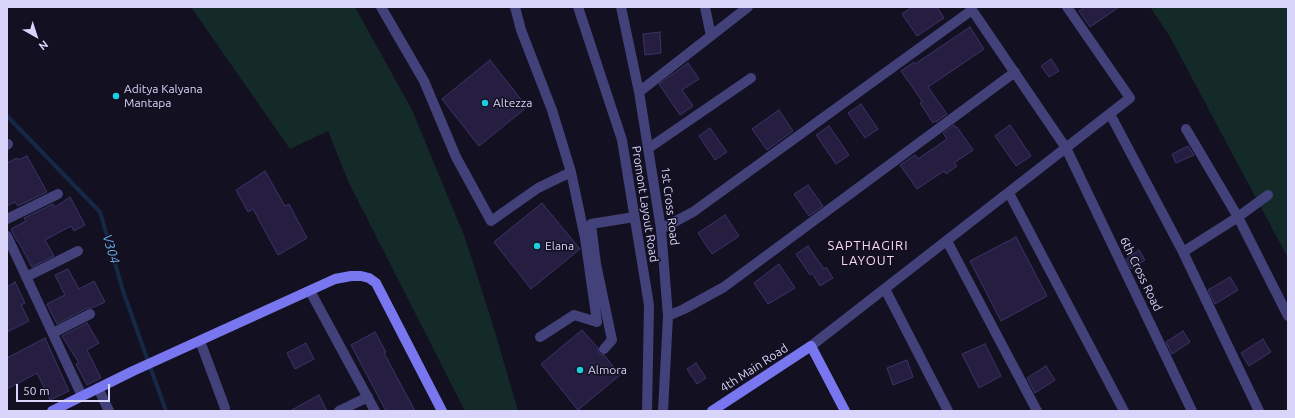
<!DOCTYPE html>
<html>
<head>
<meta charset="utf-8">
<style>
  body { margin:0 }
  #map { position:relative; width:1295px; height:418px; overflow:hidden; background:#131021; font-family:Ubuntu,sans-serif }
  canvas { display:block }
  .frame { position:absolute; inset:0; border:8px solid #d9d5fa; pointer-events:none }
  .north { position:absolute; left:16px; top:16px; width:40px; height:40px; -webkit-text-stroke:3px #131021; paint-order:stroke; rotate:141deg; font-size:11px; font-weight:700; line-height:16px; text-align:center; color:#d9d5fa }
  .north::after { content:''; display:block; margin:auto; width:14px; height:18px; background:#d9d5fa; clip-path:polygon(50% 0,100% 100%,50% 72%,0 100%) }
  .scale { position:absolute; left:16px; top:384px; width:94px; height:18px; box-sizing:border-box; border:2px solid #d9d5fa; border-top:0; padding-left:5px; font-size:12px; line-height:14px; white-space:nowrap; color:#d9d5fa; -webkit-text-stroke:3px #131021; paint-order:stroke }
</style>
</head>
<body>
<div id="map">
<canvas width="1295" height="418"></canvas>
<div class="frame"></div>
<div class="north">N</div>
<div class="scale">50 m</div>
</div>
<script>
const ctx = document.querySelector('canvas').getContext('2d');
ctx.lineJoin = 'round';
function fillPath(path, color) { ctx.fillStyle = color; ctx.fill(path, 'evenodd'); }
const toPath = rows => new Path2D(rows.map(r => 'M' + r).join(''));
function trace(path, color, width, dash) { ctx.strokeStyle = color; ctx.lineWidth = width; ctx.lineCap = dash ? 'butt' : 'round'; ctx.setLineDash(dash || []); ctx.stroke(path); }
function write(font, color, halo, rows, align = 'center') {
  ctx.font = font + ' Ubuntu,sans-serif'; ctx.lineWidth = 3; ctx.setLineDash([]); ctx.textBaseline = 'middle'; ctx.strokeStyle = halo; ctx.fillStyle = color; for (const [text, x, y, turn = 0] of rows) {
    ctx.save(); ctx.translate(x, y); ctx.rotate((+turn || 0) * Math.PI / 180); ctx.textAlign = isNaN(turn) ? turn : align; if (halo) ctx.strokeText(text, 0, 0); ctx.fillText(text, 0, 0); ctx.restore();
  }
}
const green = toPath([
  [191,7,355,7,412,110,465,238,492,322,518,411,465,411,348,181,328,131,290,149],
  [1150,7,1288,7,1288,258,1169,35]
]);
const stream = toPath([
  [7,116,100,212,124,294,166,411]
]);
const building = toPath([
  [912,7,937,7,944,18,917,36,902,14,912,7],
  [1085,7,1119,7,1090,27,1079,11,1085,7],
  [970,27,984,49,928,87,947,114,936,122,935,121,933,123,920,103,922,101,901,71,914,62,915,64,970,27],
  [660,32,661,53,645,55,643,34,660,32],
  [1051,59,1059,71,1049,77,1041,66,1051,59],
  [490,60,527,107,479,146,442,99,490,60],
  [688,63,699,79,682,90,693,106,680,115,659,84,688,63],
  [861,104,878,129,865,138,848,113,861,104],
  [779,110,793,131,767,150,752,129,779,110],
  [954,125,956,128,957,127,973,150,954,163,957,166,946,174,944,171,917,189,900,165,915,155,918,159,947,139,943,133,954,125],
  [1010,125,1031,156,1016,166,995,136,1010,125],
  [829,126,849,155,836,164,816,135,829,126],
  [710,128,727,152,715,160,699,136,710,128],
  [1188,146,1194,155,1176,163,1172,154,1188,146],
  [27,156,47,192,18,206,15,202,7,206,7,163,17,158,18,160,27,156],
  [265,171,285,206,289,204,307,238,278,255,253,209,248,212,236,190,265,171],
  [808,185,823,206,809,216,794,194,808,185],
  [70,197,85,225,74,231,71,226,45,240,54,256,32,267,18,241,17,241,11,229,26,221,24,218,53,204,55,207,70,197],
  [542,203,580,249,531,289,494,242,542,203],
  [725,215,739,236,712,254,698,233,725,215],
  [1016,237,1047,296,1001,321,970,261,1016,237],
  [808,246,824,269,826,267,833,278,820,286,812,273,810,275,796,254,808,246],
  [1139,250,1145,260,1131,269,1126,259,1139,250],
  [779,264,795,288,768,304,754,283,779,264],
  [68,269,79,289,94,281,105,302,92,308,87,308,57,324,47,304,65,295,55,275,68,269],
  [1230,277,1238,290,1215,304,1208,290,1230,277],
  [15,282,25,303,21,305,29,321,7,332,7,287,15,282],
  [87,323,99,343,87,350,101,378,87,385,76,364,79,363,62,336,87,323],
  [582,330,598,348,599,354,604,355,620,375,578,410,541,364,582,330],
  [1183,331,1190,342,1172,354,1166,342,1183,331],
  [375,332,386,352,384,353,415,411,386,411,351,345,375,332],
  [45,338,69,391,50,400,37,373,7,389,7,358,45,338],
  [1263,339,1271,352,1249,366,1241,353,1263,339],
  [306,343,314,359,295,369,287,353,306,343],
  [985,344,1001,376,979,388,962,354,985,344],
  [907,360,913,377,893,385,887,368,907,360],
  [696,363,706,378,697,384,687,369,696,363],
  [1046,366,1055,380,1035,393,1027,378,1046,366],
  [319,395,327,411,290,411,319,395]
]);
const street = toPath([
  [381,7,424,81,456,157,491,221,538,188,571,172],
  [515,7,521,30,552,110,571,172,585,238,597,322,574,315,540,337],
  [578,7,622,140,649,305,647,411],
  [621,7,639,92,661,229,668,316,663,411],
  [705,7,711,36],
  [970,7,1066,148,1192,411],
  [639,92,748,7],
  [1110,114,1183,252,1259,411],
  [1186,129,1238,217,1288,316],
  [7,145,8,144],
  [649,148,751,78],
  [1009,193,1124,411],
  [7,219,58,194],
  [661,229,693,212,972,10],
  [7,236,82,396],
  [947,241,1037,411],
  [1183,252,1238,217,1268,195],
  [26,277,78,251],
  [885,289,948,411],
  [310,291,375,411],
  [668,316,684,309,724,287,1015,72],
  [53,333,90,314],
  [200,341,225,408],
  [811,346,1130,98,1067,7],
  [604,349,612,340,596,264,591,224,634,217],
  [98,388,109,411],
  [339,411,368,397]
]);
const secondary = toPath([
  [52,411,133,371,335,279,351,276,361,276,369,278,376,283,442,411],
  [712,411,811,346,845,411]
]);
const markers = [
  [116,96,4,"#1bcfe0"],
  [485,103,4,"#1bcfe0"],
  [537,246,4,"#1bcfe0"],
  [580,370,4,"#1bcfe0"]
];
const poiNames = [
  ["Aditya Kalyana",124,89],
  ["Mantapa",124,103],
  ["Altezza",493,103],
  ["Elana",545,246],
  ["Almora",588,370]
];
const streetNames = [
  ["Promont Layout Road",645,204,81],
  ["1st Cross Road",670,206,83],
  ["6th Cross Road",1141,274,64],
  ["4th Main Road",754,368,-33]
];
const neighbourhoodNames = [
  ["SAPTHAGIRI",868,246],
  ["LAYOUT",868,261]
];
const waterNames = [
  ["V304",111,249,73]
];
fillPath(green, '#142a29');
trace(stream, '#152946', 4);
fillPath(building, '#251e40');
trace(building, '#3d3369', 1);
trace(street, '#42417a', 10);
trace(secondary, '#7977ef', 10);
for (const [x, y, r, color] of markers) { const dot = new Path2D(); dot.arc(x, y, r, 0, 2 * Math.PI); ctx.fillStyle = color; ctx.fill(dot); trace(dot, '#131021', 1.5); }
write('12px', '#d9d5fa', '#131021', poiNames, 'left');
write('12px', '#d9d5fa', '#131021', streetNames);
ctx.letterSpacing = '1px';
write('13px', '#fad7ee', '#131021', neighbourhoodNames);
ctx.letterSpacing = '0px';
write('italic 13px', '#6fb5ee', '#131021', waterNames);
</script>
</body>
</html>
